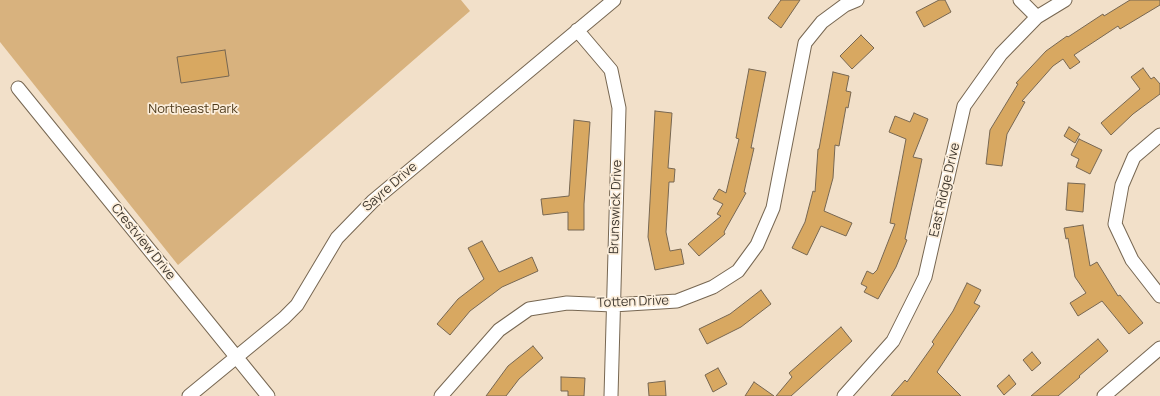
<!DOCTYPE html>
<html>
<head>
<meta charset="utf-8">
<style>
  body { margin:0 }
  canvas { display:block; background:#f2e0c9 }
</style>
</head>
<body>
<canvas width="1160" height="396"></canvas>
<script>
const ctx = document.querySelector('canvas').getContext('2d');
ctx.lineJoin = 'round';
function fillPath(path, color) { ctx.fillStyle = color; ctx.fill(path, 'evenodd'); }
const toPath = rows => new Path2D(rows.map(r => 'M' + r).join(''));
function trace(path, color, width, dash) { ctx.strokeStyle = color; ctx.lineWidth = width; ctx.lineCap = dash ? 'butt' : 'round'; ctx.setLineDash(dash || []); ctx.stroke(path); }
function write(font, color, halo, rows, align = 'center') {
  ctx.font = font + ' Manrope,sans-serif'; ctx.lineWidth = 3.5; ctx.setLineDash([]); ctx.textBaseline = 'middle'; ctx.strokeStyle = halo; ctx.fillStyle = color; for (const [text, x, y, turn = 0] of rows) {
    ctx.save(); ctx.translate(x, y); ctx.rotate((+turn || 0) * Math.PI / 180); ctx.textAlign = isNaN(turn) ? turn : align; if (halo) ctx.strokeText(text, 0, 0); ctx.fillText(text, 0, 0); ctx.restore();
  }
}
const green = toPath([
  [0,0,461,0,470,11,178,265,0,42]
]);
const building = toPath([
  [781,0,800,0,781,28,768,18,781,0],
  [939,0,945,0,951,12,924,27,916,12,939,0],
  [1130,0,1160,0,1160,5,1120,29,1118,26,1074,55,1080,62,1070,69,1063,59,1053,66,1022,101,1025,102,1007,134,1002,166,986,164,990,130,1018,84,1016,83,1046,51,1067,36,1068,37,1103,14,1104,16,1130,0],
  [861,35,874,48,852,69,840,56,861,35],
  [225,50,229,76,181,83,177,57,225,50],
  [1143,68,1151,79,1154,77,1160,84,1160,94,1133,114,1111,135,1101,123,1140,89,1131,77,1143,68],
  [749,69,766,72,751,148,754,148,744,192,746,193,724,232,725,234,699,256,688,244,721,216,717,214,723,204,713,199,719,189,726,193,739,139,736,138,749,69],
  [833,72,849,76,846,91,851,92,848,108,846,107,839,146,835,145,833,178,824,211,852,223,846,236,821,226,807,255,792,248,805,222,813,191,815,192,818,149,819,149,833,72],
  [655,111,672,113,668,168,675,169,674,182,669,182,666,232,670,251,681,249,684,264,655,270,648,237,655,111],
  [914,113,928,119,913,157,922,159,905,239,907,240,896,267,878,299,864,292,867,287,861,284,867,271,873,274,877,270,895,224,890,223,906,139,889,132,895,116,910,122,914,113],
  [574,120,590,122,584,204,584,230,568,230,568,212,543,215,541,199,569,196,574,120],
  [1069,127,1080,134,1075,143,1064,136,1069,127],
  [1079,139,1102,150,1090,174,1076,167,1079,159,1071,155,1079,139],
  [1068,183,1085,184,1083,212,1066,210,1068,183],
  [1083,225,1090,266,1097,262,1118,296,1120,295,1143,323,1129,334,1102,301,1078,316,1070,303,1086,293,1075,277,1068,238,1066,239,1064,228,1083,225],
  [482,241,499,272,532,257,538,271,502,287,470,311,450,335,437,324,458,299,484,279,468,248,482,241],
  [967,283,981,290,974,303,980,306,937,372,961,396,891,396,905,380,907,382,934,344,932,342,953,311,967,283],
  [761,290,771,304,741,327,707,344,699,329,730,314,761,290],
  [841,327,852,341,791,396,776,396,792,377,789,373,841,327],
  [1098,339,1108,351,1079,376,1080,377,1058,396,1031,396,1098,339],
  [533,346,543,358,519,379,506,396,486,396,508,366,533,346],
  [1032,352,1041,363,1032,371,1023,360,1032,352],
  [718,368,727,384,713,392,705,375,718,368],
  [1009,375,1016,384,1004,395,997,386,1009,375],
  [561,377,585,378,584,396,568,396,568,391,561,391,561,377],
  [665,381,666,396,649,396,648,383,665,381],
  [754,382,774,396,745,396,754,382]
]);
const minor = toPath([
  [1020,0,1037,17],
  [577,30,611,70,619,108,611,396],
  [18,88,268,396],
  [1160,135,1134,157,1122,185,1115,224,1132,260,1160,296],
  [189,396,284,318,297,305,337,238,373,201,614,0],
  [441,396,499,330,529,309,567,303,613,305,677,301,713,287,738,271,757,245,773,208,805,43,822,22,845,5,857,0],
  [844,396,893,341,925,277,964,106,1001,54,1037,17,1065,0],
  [1104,396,1160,348]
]);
const parkNames = [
  ["Northeast Park",193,109]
];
const streetNames = [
  ["Sayre Drive",390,187,-41],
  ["East Ridge Drive",945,190,-77],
  ["Brunswick Drive",616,207,-88],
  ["Crestview Drive",143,242,51],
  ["Totten Drive",633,302,-2]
];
fillPath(green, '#d8b27e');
fillPath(building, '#d8a861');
trace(building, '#776752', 1);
trace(minor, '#776752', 15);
trace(minor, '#fff', 13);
write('13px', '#4e3a1b', '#fceedb', parkNames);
write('13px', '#3f382f', '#fceedb', streetNames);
</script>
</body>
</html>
